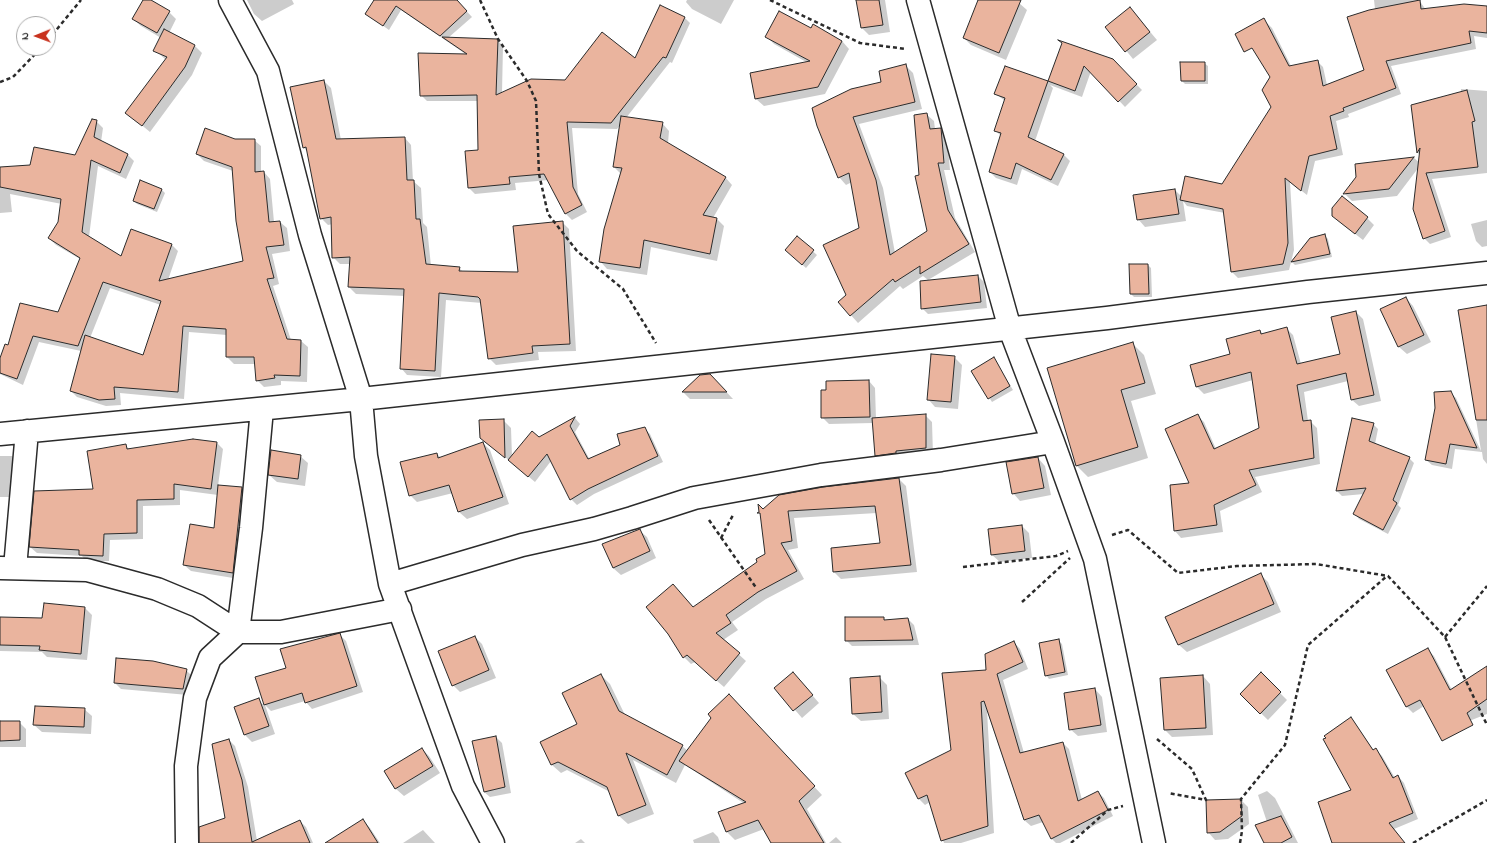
<!DOCTYPE html>
<html>
<head>
<meta charset="utf-8">
<style>
  body { margin:0 }
  #map { position:relative; width:1487px; height:843px; overflow:hidden; background:#fff; font-family:"Indie Flower",sans-serif }
  canvas { display:block }
  .north { position:absolute; left:16px; top:16px; width:40px; height:40px; box-sizing:border-box; background:#fff; border:1px solid #aaa; border-radius:50%; rotate:269deg; font-size:11px; font-weight:700; line-height:16px; text-align:center; color:#2b2b2b }
  .north::after { content:''; display:block; margin:auto; width:14px; height:18px; background:#c8321e; clip-path:polygon(50% 0,100% 100%,50% 72%,0 100%) }
</style>
</head>
<body>
<div id="map">
<canvas width="1487" height="843"></canvas>
<div class="north">N</div>
</div>
<script>
const ctx = document.querySelector('canvas').getContext('2d');
ctx.lineJoin = 'round';
function fillPath(path, color) { ctx.fillStyle = color; ctx.fill(path, 'evenodd'); }
const toPath = rows => new Path2D(rows.map(r => 'M' + r).join(''));
function trace(path, color, width, dash) { ctx.strokeStyle = color; ctx.lineWidth = width; ctx.lineCap = dash ? 'butt' : 'round'; ctx.setLineDash(dash || []); ctx.stroke(path); }
const shadow = toPath([
  [144,0,149,0,169,12,176,19,169,33,195,46,202,53,192,75,150,132,127,113,166,60,155,50,161,38,141,26,133,19],
  [247,0,292,0,294,4,262,21,254,14],
  [378,0,456,0,472,17,448,38,497,40,503,46,502,93,566,81,635,60,684,17,690,23,672,63,670,62,626,118,662,123,669,131,668,143,725,177,732,185,713,218,717,219,724,226,717,261,651,247,647,275,607,269,600,261,621,174,614,167,621,124,617,129,572,128,578,194,587,212,572,220,566,214,549,180,515,183,516,190,475,194,469,188,479,151,478,101,427,101,421,95,467,55,401,10,389,30,365,13,381,1],
  [687,0,734,0,721,24,692,9,686,2],
  [857,0,885,0,890,32,869,35,862,28],
  [979,0,1013,0,1019,3,1027,10,1006,60,971,45,964,38],
  [1374,0,1419,0,1426,10,1487,8,1487,38,1474,36,1476,49,1391,66,1401,94,1348,114,1349,117,1336,121,1343,155,1315,161,1307,195,1290,182,1294,250,1289,270,1238,278,1232,272,1225,213,1187,206,1183,201,1186,221,1145,227,1138,219,1175,190,1182,197,1223,185,1272,107,1271,77,1267,23,1272,28,1291,66,1317,61,1323,67,1327,85,1365,71,1375,9],
  [1130,8,1157,40,1133,59,1107,27],
  [811,29,842,41,849,49,825,94,764,106,756,99,751,74,808,63,774,44,766,36],
  [1063,43,1112,60,1142,90,1125,107,1091,71,1082,97,1050,85,1053,88,1035,141,1064,155,1070,161,1058,186,1022,169,1017,185,996,178,990,172,1001,136,995,130,1005,101,996,94,1005,67,1048,82],
  [1204,63,1208,66,1208,84,1185,84,1182,81],
  [905,65,913,73,922,109,859,124,883,188,895,253,928,232,920,175,926,114,934,121,935,129,940,129,947,136,950,170,944,170,955,218,975,252,928,280,923,276,903,289,900,286,858,323,839,302,848,295,860,228,852,182,846,185,839,177,818,126],
  [324,81,331,88,341,140,405,138,411,145,413,181,421,188,423,223,427,227,431,266,459,268,463,272,519,273,562,222,569,229,576,351,538,352,539,360,496,365,489,358,482,303,446,300,441,377,407,375,401,368,405,296,356,294,349,287,350,264,340,264,333,257,333,224,328,225,321,218,308,152,304,148],
  [1461,89,1487,91,1487,173,1432,179,1451,237,1430,244,1424,238,1419,167,1397,196,1352,201,1345,194,1358,177,1356,165,1414,158,1420,163,1421,156,1418,153,1412,105,1461,93],
  [96,121,103,128,101,142,128,155,134,161,126,179,98,166,89,237,121,257,172,245,178,251,168,280,244,262,233,171,204,161,197,154,235,140,254,140,261,146,261,172,264,172,270,179,274,222,280,222,287,228,290,251,272,254,279,284,273,286,291,340,301,341,308,347,307,382,281,381,281,385,264,387,257,380,255,364,234,364,227,357,227,335,189,332,184,399,120,393,121,405,106,406,77,397,71,391,81,351,39,342,23,385,0,374,0,361,9,347,59,313,80,259,56,245,49,238,59,222,62,204,10,194,12,212,0,213,0,168,31,166,76,156],
  [110,288,161,305,144,357,90,338],
  [162,190,165,193,157,212,137,204,134,201],
  [1367,218,1374,225,1363,240,1341,223],
  [1487,220,1487,246,1482,247,1476,241,1471,224],
  [1325,236,1328,239,1332,257,1295,265,1292,262,1310,238],
  [797,237,817,255,806,268,786,250],
  [1148,265,1151,268,1152,297,1134,297,1131,294],
  [978,276,984,282,987,308,928,314,922,308],
  [1406,298,1413,306,1431,342,1407,354,1399,347,1382,310],
  [1487,306,1487,464,1483,459,1482,452,1455,449,1452,469,1432,465,1426,460,1450,392,1456,398,1481,451,1459,310],
  [1356,312,1363,319,1381,401,1359,406,1352,400,1348,381,1304,392,1308,421,1310,421,1317,428,1320,464,1255,477,1262,492,1220,511,1223,532,1181,538,1175,531,1190,483,1197,415,1204,422,1216,449,1260,428,1253,380,1204,394,1197,387,1191,365,1231,354,1260,331,1263,334,1286,328,1293,335,1301,364,1341,354],
  [1133,344,1144,355,1156,394,1131,401,1148,458,1088,477,1077,466,1048,369],
  [954,357,962,365,958,409,935,407,928,399],
  [993,358,1013,390,992,402,972,371],
  [701,376,717,382,733,399,690,399,683,392],
  [869,381,875,388,876,419,925,415,932,422,933,455,883,462,876,455,873,423,829,424,822,417],
  [575,418,580,424,575,432,590,460,621,445,644,428,650,434,663,462,594,494,577,505,571,499,551,461,535,482,481,437,503,420,511,428,512,457,539,439],
  [1373,424,1378,429,1375,444,1409,458,1414,463,1398,505,1401,508,1388,534,1359,519,1354,513,1364,494,1342,496,1337,491],
  [217,443,223,449,218,486,242,488,248,494,239,579,191,571,184,565,215,529,218,495,180,490,180,505,143,506,143,539,110,540,109,561,86,561,82,556,37,553,30,547,95,490,126,446,130,450],
  [483,443,490,450,509,504,467,519,459,512,453,493,417,502,410,495,437,454,441,458],
  [0,456,12,456,19,463,16,497,0,497],
  [300,456,308,463,305,486,277,482,269,475],
  [1038,458,1045,466,1051,495,1020,501,1013,493],
  [899,479,906,486,917,572,841,579,834,572,881,544,877,513,794,518,798,548,788,550,804,579,766,599,732,622,738,630,723,640,746,661,724,687,695,662,691,664,684,657,673,585,694,608,759,562,766,554,761,515,759,513,763,510],
  [1022,526,1029,533,1032,558,1000,562,992,555],
  [639,530,647,537,656,558,621,575,613,568],
  [1260,574,1268,582,1281,612,1187,652,1179,645,1167,617],
  [85,608,92,615,87,660,47,657,42,652,0,651,0,618,43,619],
  [883,618,886,621,908,619,914,625,919,645,852,646,846,640],
  [339,634,346,641,363,692,312,709,305,701,271,711,265,705,275,734,252,742,245,735,235,708,258,700,265,706,256,678,287,668],
  [475,637,482,644,496,678,460,692,453,685],
  [1059,641,1062,644,1068,675,1049,679,1046,675],
  [1014,642,1020,649,1028,669,1003,680,1024,753,1063,743,1069,749,1082,800,1098,792,1104,798,1113,816,1060,843,1056,843,1051,838,1043,822,1031,826,1024,820,987,711,994,833,961,843,944,843,930,802,925,805,919,799,952,751,987,671],
  [1428,650,1434,656,1452,690,1487,672,1487,714,1441,732,1424,706,1413,713,1407,707],
  [186,670,192,676,188,695,121,689,115,683],
  [793,673,819,703,802,718,776,688],
  [1261,674,1287,700,1268,720,1241,694],
  [601,675,610,684,625,715,682,746,688,751,737,704,822,795,807,809,826,843,772,843,764,829,735,840,726,831,745,804,685,765,676,783,633,760,654,814,628,824,619,816,610,792,567,770,561,773,552,765,541,743,578,724],
  [1203,676,1210,684,1213,735,1172,737,1165,730],
  [879,677,887,685,889,719,861,721,853,714],
  [1095,689,1102,697,1107,732,1078,736,1070,729],
  [84,709,92,716,91,734,42,732,34,725],
  [1351,718,1374,751,1376,750,1382,756,1395,778,1398,776,1404,783,1418,819,1394,829,1405,843,1333,843,1353,790],
  [0,722,19,722,26,729,26,747,0,747],
  [496,737,502,743,511,793,490,797,484,792],
  [229,740,235,746,248,787,257,841,300,821,306,827,313,843,200,843,226,818],
  [422,749,429,756,440,773,404,796,396,789,386,771],
  [1267,791,1275,798,1298,843,1265,843,1267,822,1258,795],
  [1241,800,1248,807,1249,824,1228,839,1215,840,1208,832],
  [363,820,370,828,380,843,326,843],
  [423,830,435,843,403,843],
  [713,832,718,837,720,843,694,843,693,840],
  [836,837,842,843,829,843],
  [581,839,585,843,575,843]
]);
const building = toPath([
  [143,0,151,0,170,11,157,33,132,19,143,0],
  [374,0,457,0,467,11,440,36,396,6,383,26,365,14,374,0],
  [856,0,879,0,883,25,861,28,856,0],
  [978,0,1021,0,999,53,963,38,978,0],
  [1420,0,1421,9,1464,4,1487,6,1487,33,1469,31,1471,43,1386,61,1396,88,1343,108,1344,111,1330,116,1337,149,1309,156,1301,191,1285,178,1288,243,1283,264,1231,272,1223,209,1180,200,1185,176,1222,184,1271,107,1262,90,1270,77,1252,48,1244,52,1235,34,1264,18,1289,66,1318,60,1323,86,1364,70,1347,17,1369,10,1420,0],
  [660,5,685,17,666,58,663,57,611,123,567,122,573,187,582,205,565,214,544,174,509,177,510,184,468,188,465,151,478,150,477,95,420,96,418,53,467,54,442,37,498,39,496,95,531,79,565,80,602,32,635,58,660,5],
  [1130,7,1150,32,1125,52,1105,27,1130,7],
  [779,11,811,28,813,24,842,41,818,87,755,99,750,73,810,61,765,37,779,11],
  [164,29,195,45,185,67,142,126,125,113,167,57,153,51,164,29],
  [1058,40,1113,59,1137,84,1118,102,1084,66,1075,91,1048,81,1062,43,1058,40],
  [1180,62,1205,62,1205,81,1181,81,1180,62],
  [906,64,915,102,853,117,876,180,890,255,927,231,915,176,919,175,914,115,927,113,930,129,941,128,944,163,938,163,948,210,969,244,920,274,920,266,895,282,893,279,850,316,838,302,846,295,823,245,859,228,849,173,838,178,817,126,812,108,851,89,881,82,879,71,906,64],
  [1005,66,1048,81,1028,137,1064,154,1051,180,1016,163,1011,179,989,172,1001,133,994,131,1005,98,994,94,1005,66],
  [324,80,336,139,405,137,407,180,414,180,416,219,420,219,426,264,460,267,459,271,518,272,513,226,563,221,570,344,532,346,533,353,488,359,480,299,478,297,439,293,435,371,400,369,404,289,348,287,350,257,332,258,331,217,320,219,306,147,303,148,290,87,324,80],
  [1467,90,1475,121,1472,122,1478,167,1426,173,1445,231,1423,239,1413,209,1420,148,1417,153,1411,105,1467,90],
  [621,116,663,122,660,138,726,177,703,215,717,218,710,254,644,240,640,268,599,262,604,229,622,168,613,167,621,116],
  [92,119,97,120,94,137,128,154,120,173,91,160,82,232,121,256,131,229,172,244,159,281,243,261,236,221,232,167,196,154,205,128,235,139,255,139,255,172,264,171,269,222,280,221,284,245,266,247,274,278,267,279,287,339,301,340,300,376,274,375,275,378,256,381,254,357,226,357,226,329,183,326,178,392,114,387,115,399,99,400,70,391,85,335,143,355,161,301,103,282,78,346,33,336,17,379,0,373,0,358,5,344,8,345,20,303,58,312,80,258,48,238,58,222,61,199,0,187,0,167,30,165,34,147,75,155,92,119],
  [1414,157,1389,189,1343,194,1356,177,1355,164,1414,157],
  [140,180,162,189,154,209,133,201,140,180],
  [1175,189,1179,214,1137,220,1133,195,1175,189],
  [1342,196,1368,217,1355,234,1332,216,1332,208,1342,196],
  [1325,234,1330,254,1291,262,1310,238,1325,234],
  [797,236,814,250,802,265,785,250,797,236],
  [1129,264,1148,264,1149,294,1130,294,1129,264],
  [978,275,981,302,921,309,920,281,978,275],
  [1406,297,1424,335,1398,347,1380,309,1406,297],
  [1487,305,1487,420,1476,420,1458,310,1487,305],
  [1356,311,1374,395,1351,400,1346,373,1297,385,1303,421,1311,420,1314,458,1249,470,1256,485,1214,505,1217,525,1174,531,1170,485,1189,483,1165,429,1198,414,1214,449,1259,428,1251,372,1196,387,1190,365,1230,354,1226,339,1260,330,1261,334,1287,327,1297,364,1340,354,1331,317,1356,311],
  [1133,342,1145,383,1121,390,1138,447,1076,466,1047,368,1133,342],
  [931,354,955,356,951,402,927,400,931,354],
  [994,357,1010,386,988,399,971,371,994,357],
  [710,374,727,392,682,392,700,375,710,374],
  [869,380,870,417,821,418,821,390,826,390,826,381,869,380],
  [1451,391,1477,448,1450,444,1446,464,1425,460,1435,408,1434,392,1451,391],
  [926,414,926,448,896,451,896,453,875,456,872,418,926,414],
  [575,417,570,426,588,459,620,445,617,434,645,427,658,456,588,489,570,500,547,454,528,477,508,460,532,431,539,437,575,417],
  [1352,418,1374,423,1369,441,1410,457,1393,500,1397,503,1383,530,1353,514,1366,488,1336,491,1352,418],
  [504,419,505,458,480,438,479,420,504,419],
  [193,439,217,442,211,489,174,484,174,499,137,500,137,533,104,534,103,556,79,555,79,550,29,547,34,491,93,489,87,451,126,444,127,449,193,439],
  [483,442,503,497,458,512,449,485,409,496,400,462,437,453,438,458,483,442],
  [271,450,301,455,298,479,268,475,271,450],
  [1038,457,1044,488,1012,494,1006,462,1038,457],
  [899,478,911,565,833,572,831,548,880,543,875,506,788,511,792,541,781,543,797,571,758,592,726,615,731,623,716,633,740,653,716,681,687,655,683,658,668,634,646,607,673,584,693,607,757,562,756,559,765,554,760,513,757,513,759,512,758,504,763,509,779,495,823,487,899,478],
  [218,485,242,487,233,573,183,565,190,524,214,528,218,485],
  [1022,525,1025,551,991,555,988,529,1022,525],
  [640,529,650,551,613,568,602,544,640,529],
  [1261,573,1274,604,1178,645,1165,617,1261,573],
  [44,603,85,607,81,654,39,650,40,646,0,645,0,617,42,618,44,603],
  [845,617,884,617,884,620,908,618,913,640,845,641,845,617],
  [340,633,357,686,305,703,302,693,264,705,255,677,286,668,280,649,340,633],
  [475,636,489,670,452,686,438,651,475,636],
  [1059,639,1065,672,1045,676,1039,643,1059,639],
  [1014,641,1023,662,997,674,1020,753,1063,742,1078,801,1098,791,1108,810,1051,839,1039,815,1024,820,984,701,981,702,988,826,941,841,927,795,918,799,905,773,951,750,942,673,986,670,985,654,1014,641],
  [1428,648,1450,690,1487,666,1487,699,1467,713,1473,725,1442,741,1420,700,1406,707,1386,670,1428,648],
  [116,658,153,661,187,669,183,689,114,683,116,658],
  [793,672,813,695,793,711,774,688,793,672],
  [1261,672,1281,692,1260,714,1240,694,1261,672],
  [601,674,619,711,683,745,667,775,626,753,646,805,618,816,607,787,558,762,551,765,540,742,577,724,562,693,601,674],
  [1203,675,1206,728,1164,730,1160,678,1203,675],
  [880,676,882,712,852,714,850,678,880,676],
  [1095,688,1101,725,1069,730,1064,693,1095,688],
  [729,694,815,786,799,801,824,843,771,843,758,820,726,832,718,812,746,802,679,761,711,718,708,714,729,694],
  [259,698,269,726,244,735,234,707,259,698],
  [35,706,85,708,84,727,33,725,35,706],
  [1351,717,1373,750,1376,748,1393,778,1398,775,1413,813,1389,823,1405,843,1332,843,1318,802,1351,790,1323,739,1326,738,1324,736,1351,717],
  [0,721,20,721,20,740,0,741,0,721],
  [496,736,505,787,484,792,472,741,496,736],
  [229,739,242,780,252,842,300,820,310,843,199,843,199,827,225,818,212,744,229,739],
  [422,748,433,766,395,789,384,771,422,748],
  [1241,799,1242,816,1220,832,1207,833,1206,800,1241,799],
  [1281,816,1292,837,1281,843,1264,843,1255,825,1281,816],
  [363,819,378,843,325,843,363,819]
]);
const path = toPath([
  [480,0,498,39,527,81,536,101,539,174,548,214,577,251,623,289,656,343],
  [770,0,860,43,906,49],
  [48,40,81,0],
  [0,82,13,77,41,48],
  [709,520,757,589],
  [1112,535,1128,530,1178,573,1237,566,1316,564,1388,576,1445,637,1487,725],
  [721,538,733,515],
  [963,567,1056,556,1068,551],
  [1022,602,1070,558],
  [1445,637,1487,586],
  [1157,739,1192,769,1206,800,1168,793],
  [1071,843,1108,810,1123,806],
  [1240,843,1242,831,1241,799,1285,745,1308,645,1387,576],
  [1413,843,1487,800]
]);
const street = toPath([
  [230,0,268,71,310,235,361,399,366,456,390,584,463,786,493,843],
  [918,0,1010,329,1053,442,1095,559,1154,843],
  [0,434,361,399,1107,318,1308,292,1487,273],
  [0,568,87,570,157,589,198,606,238,632,281,632,400,609],
  [15,568,27,431],
  [390,584,522,545,594,529,632,518,694,498,821,475,941,460,1053,442],
  [187,843,186,766,195,698,210,658,238,632,251,528,262,409]
]);
fillPath(shadow, '#0003');
fillPath(building, '#eab49e');
trace(building, '#2b2b2b', 1);
trace(street, '#2b2b2b', 25);
trace(path, '#2b2b2b', 2.5, [4, 3]);
trace(street, '#fff', 22);
</script>
</body>
</html>
